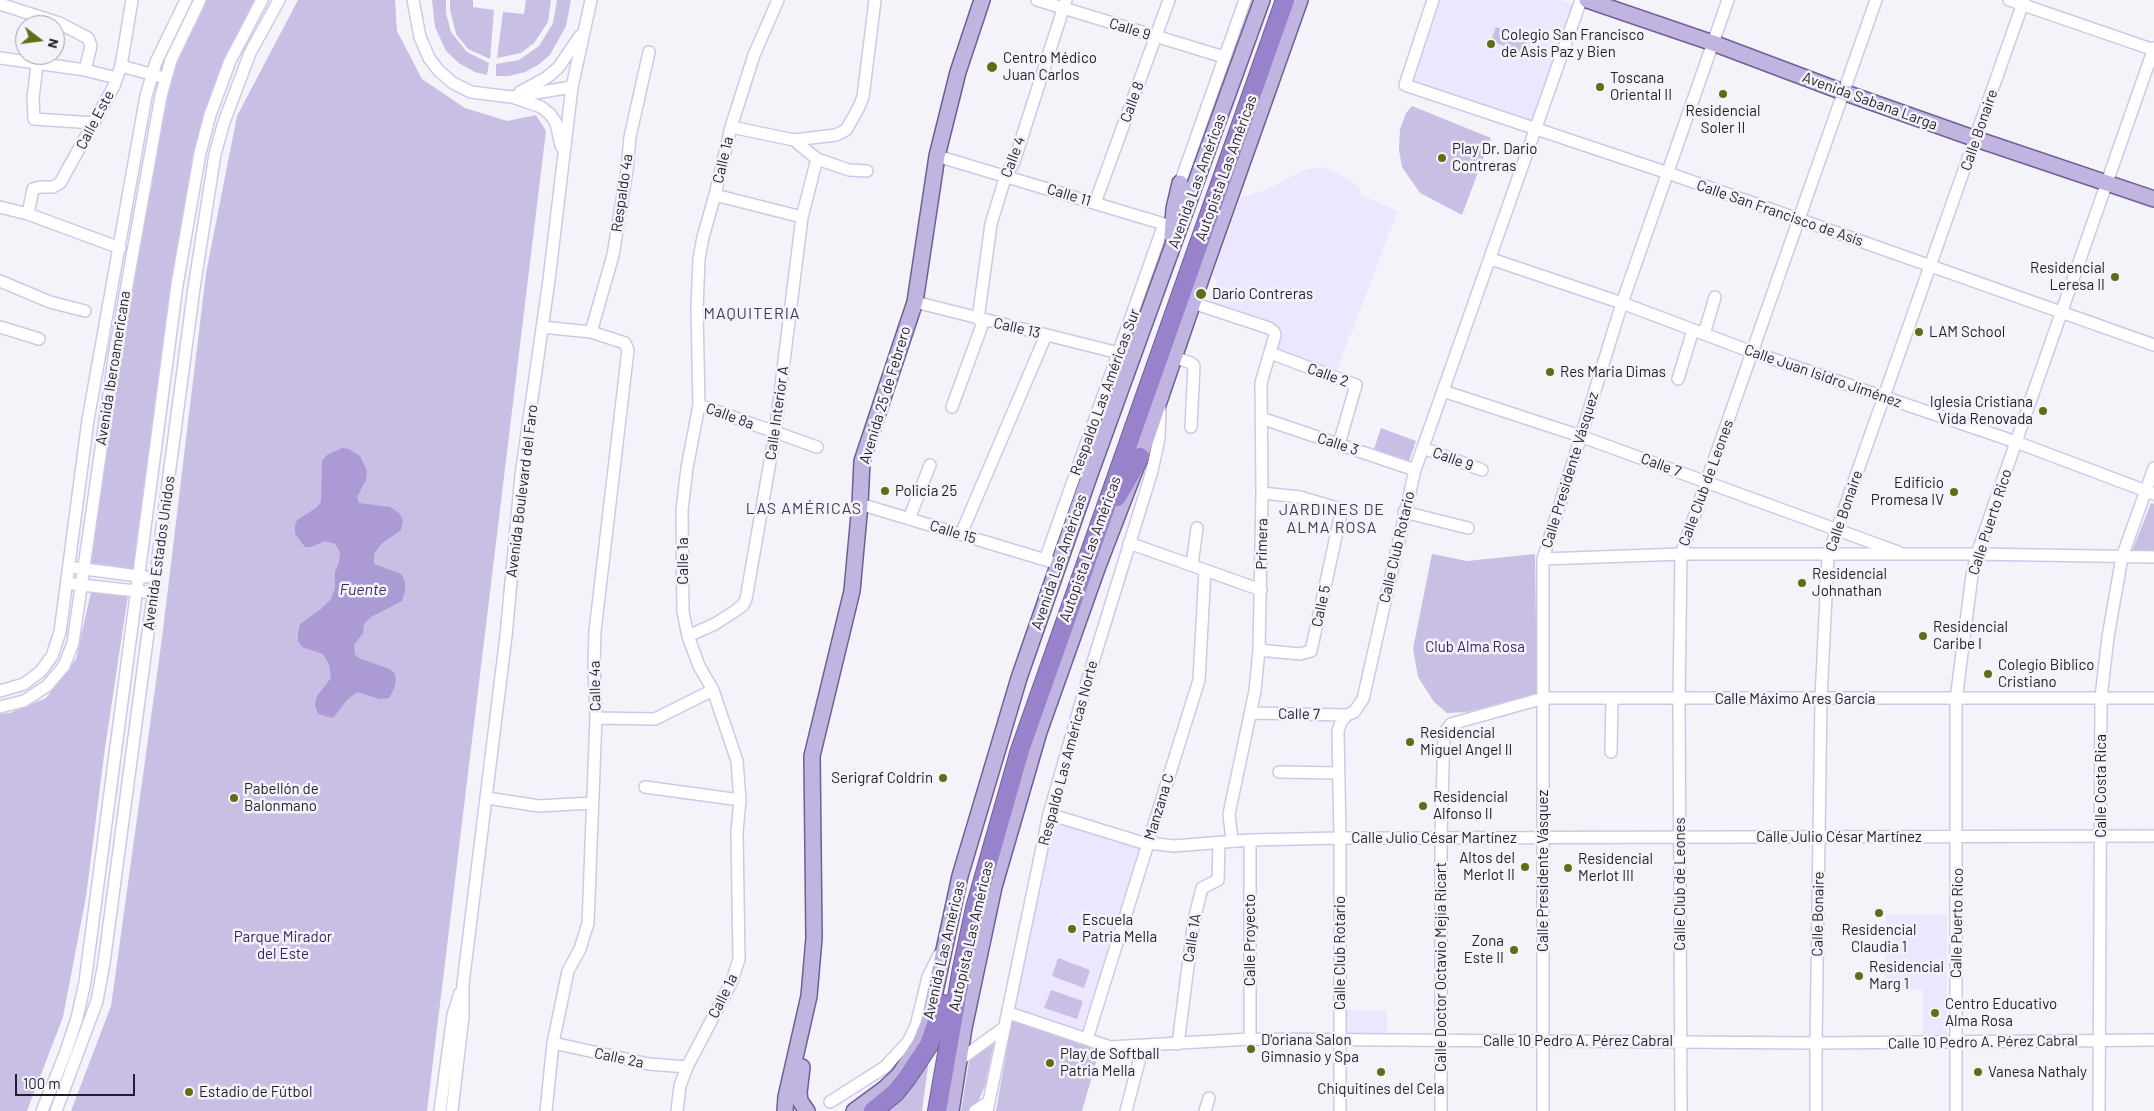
<!DOCTYPE html>
<html>
<head>
<meta charset="utf-8">
<style>
  body { margin:0 }
  #map { position:relative; width:2154px; height:1111px; overflow:hidden; background:#f5f3fa; font-family:Barlow,sans-serif }
  canvas { display:block }
  .north { position:absolute; left:15px; top:15px; width:50px; height:50px; box-sizing:border-box; background:#f5f3fa; border:1px solid #a19ea7; border-radius:50%; rotate:105deg; font-size:14px; font-weight:700; line-height:20px; text-align:center; color:#221f2b }
  .north::after { content:''; display:block; margin:auto; width:18px; height:22px; background:#616d15; clip-path:polygon(50% 0,100% 100%,50% 72%,0 100%) }
  .scale { position:absolute; left:15px; top:1074px; width:120px; height:22px; box-sizing:border-box; border:2px solid #221f2b; border-top:0; padding-left:6px; font-size:15px; line-height:18px; white-space:nowrap; color:#221f2b; -webkit-text-stroke:4px #f5f3fa; paint-order:stroke }
</style>
</head>
<body>
<div id="map">
<canvas width="2154" height="1111"></canvas>
<div class="north">N</div>
<div class="scale">100 m</div>
</div>
<script>
const ctx = document.querySelector('canvas').getContext('2d');
ctx.lineJoin = 'round';
function fillPath(path, color) { ctx.fillStyle = color; ctx.fill(path, 'evenodd'); }
const toPath = rows => new Path2D(rows.map(r => 'M' + r).join(''));
function trace(path, color, width, dash) { ctx.strokeStyle = color; ctx.lineWidth = width; ctx.lineCap = dash ? 'butt' : 'round'; ctx.setLineDash(dash || []); ctx.stroke(path); }
function write(font, color, halo, rows, align = 'center') {
  ctx.font = font + ' Barlow,sans-serif'; ctx.lineWidth = 5; ctx.setLineDash([]); ctx.textBaseline = 'middle'; ctx.strokeStyle = halo; ctx.fillStyle = color; for (const [text, x, y, turn = 0] of rows) {
    ctx.save(); ctx.translate(x, y); ctx.rotate((+turn || 0) * Math.PI / 180); ctx.textAlign = isNaN(turn) ? turn : align; if (halo) ctx.strokeText(text, 0, 0); ctx.fillText(text, 0, 0); ctx.restore();
  }
}
const built = toPath([
  [1438,0,1560,0,1573,4,1530,126,1409,83],
  [1325,167,1352,181,1360,189,1362,196,1398,211,1337,370,1331,372,1273,352,1279,332,1208,305,1217,280,1212,277,1241,196,1249,196,1276,185,1304,170],
  [1051,821,1140,848,1082,1033,1014,1010],
  [1886,914,1947,914,1947,1035,1923,1035,1923,990,1885,990],
  [1347,1010,1387,1010,1387,1034,1347,1034]
]);
const green = toPath([
  [204,0,257,0,238,34,221,72,207,115,136,572,89,565,125,313,168,79],
  [298,0,395,0,397,31,422,79,465,108,507,121,536,115,546,131,427,1111,71,1111,111,1006,162,638,206,273,237,116],
  [432,0,446,0,446,13,451,32,467,52,489,63,487,75,475,72,460,64,446,51,435,27],
  [450,0,473,0,473,7,494,10,490,59,468,49,456,34,450,10],
  [526,0,551,0,548,22,534,43,521,53,497,58,503,12,524,14],
  [557,0,571,0,566,26,550,55,538,65,525,72,509,76,496,76,496,64,519,60,539,46,553,23],
  [1496,27,1528,39,1523,53,1491,41],
  [1412,106,1491,138,1462,215,1420,193,1402,167,1399,150,1400,129,1406,113],
  [1381,428,1416,441,1409,461,1374,449],
  [2151,503,2154,504,2154,551,2132,551],
  [1432,554,1467,561,1535,554,1537,694,1467,712,1447,713,1434,702,1418,677,1413,649],
  [91,592,128,595,105,748,86,897,63,1017,27,1111,0,1111,0,714,10,713,46,698,76,659],
  [1058,958,1090,970,1084,988,1052,976],
  [1051,990,1083,1001,1077,1019,1044,1008],
  [1012,1020,1100,1049,1082,1111,996,1111],
  [995,1038,985,1086,974,1111,961,1111,969,1062],
  [929,1059,922,1111,882,1111]
]);
const water = toPath([
  [342,448,349,449,360,456,367,471,366,480,357,497,359,503,390,507,399,513,403,520,401,530,381,544,374,554,374,564,401,574,405,582,405,591,402,601,371,617,364,624,363,633,354,645,355,655,361,659,387,668,394,672,396,680,394,689,389,698,380,699,357,692,347,700,333,718,318,714,315,705,317,696,331,678,329,664,323,654,302,647,298,641,298,634,300,624,321,609,331,599,335,589,335,572,339,562,340,552,335,544,325,541,311,547,305,547,295,534,295,526,297,520,316,508,321,502,322,461,327,455]
]);
const minor = toPath([
  [413,0,420,37,429,58,439,71,453,83,471,92,511,97,572,87],
  [1037,0,1224,57],
  [1433,0,1405,85,1668,173,2154,345],
  [2009,0,2154,50],
  [0,4,59,23,88,38,91,46,85,70],
  [0,58,85,70,116,78],
  [37,65,33,98,34,119,94,123],
  [121,66,158,76],
  [520,92,546,78,558,68,580,36],
  [515,98,541,107,550,114,556,123,561,146],
  [731,127,794,140,836,135,846,130,858,109,863,97,875,0],
  [794,140,817,159,849,170,867,171],
  [937,156,1164,224],
  [1180,183,1245,0],
  [715,195,802,217],
  [1095,203,1169,0],
  [0,207,28,214,120,248],
  [28,214,33,189,40,187,53,187,60,183,114,86,121,66,132,0],
  [1491,259,1622,303,1752,352,2016,442,2154,494],
  [0,281,50,302,85,311],
  [915,302,1119,353],
  [1193,303,1269,328,1274,332,1275,335,1261,383,1262,493,1259,650,1255,691,1229,814,1232,841],
  [978,319,991,224,1006,175,1014,162,1066,0],
  [0,327,39,339],
  [542,327,591,332,625,343,628,350,595,631,594,666,596,718,588,923,580,949,568,971,553,1043,546,1111],
  [591,332,613,255,627,170,630,137,649,52],
  [1704,334,1715,297],
  [1270,353,1356,385,1339,444],
  [1174,357,1191,363,1194,366,1191,427],
  [1678,379,1693,330],
  [1443,391,1580,436,1898,552],
  [699,405,817,447],
  [952,407,984,320],
  [1261,418,1415,470],
  [1423,448,1482,470],
  [860,504,1052,562],
  [1404,512,1468,528],
  [909,519,930,465],
  [961,534,1046,335],
  [1129,543,1261,590],
  [1543,559,1681,554,1977,554,2154,557],
  [1045,560,1164,224],
  [1192,565,1197,528],
  [77,568,146,577],
  [73,584,145,592],
  [688,636,715,624,735,611,743,605,746,599,775,433,802,217,817,159],
  [1259,650,1300,654,1311,651,1341,513,1337,508,1300,497,1262,493],
  [0,691,24,684,41,671,52,656,60,632,88,420,146,96,156,62,186,0],
  [0,707,24,701,47,686,64,666,73,643,115,352,161,96,171,60,200,0],
  [1251,713,1347,715],
  [596,718,655,719,713,690],
  [1611,752,1612,699],
  [1279,772,1338,773],
  [645,787,740,800],
  [487,798,539,806,591,803],
  [1049,814,1140,842,1174,846,1250,840,1340,838,2154,836],
  [1250,840,1250,1039],
  [1009,1013,1110,1047,1250,1039,1816,1043,2154,1040],
  [1087,1039,1199,680,1205,570],
  [553,1043,649,1064,687,1067],
  [1178,1044,1194,920,1202,888,1218,880,1219,843],
  [958,1061,1005,1027],
  [830,1102,885,1067,908,1042,916,1026,928,977,939,955],
  [42,1111,65,1054,77,1018,85,982,177,285,200,153,210,115,230,61,262,0],
  [56,1111,97,1001,104,963,194,288,215,154,224,122,250,53,279,0],
  [440,1111,453,1015,460,993],
  [452,1111,463,1016,463,984,506,636,521,475,549,280,572,87,591,0],
  [677,1111,680,1086,687,1067,732,981,739,959,737,832,740,800,737,761,713,690,699,666,688,636,683,612,682,510,687,468,699,405,697,310,699,259,703,237,715,195,731,127,754,55,778,0],
  [975,1111,987,1103],
  [987,1111,1049,814,1089,675,1152,471,1159,438,1160,408],
  [1126,1111,1143,1046],
  [1205,1111,1209,1098],
  [1340,1111,1340,838,1338,731,1341,722,1347,715,1354,712,1363,699,1415,470,1581,0],
  [1441,1111,1441,837,1444,733,1451,724,1544,698,2154,698],
  [1543,1111,1543,559,1622,303,1728,0],
  [1681,1111,1679,699,1681,554,1876,0],
  [1816,1111,1816,1043,1821,698,1828,555,2024,0],
  [1956,1111,1956,700,1972,575,1977,554,2016,442,2154,48],
  [2099,1111,2101,697,2108,637,2122,557,2154,468]
]);
const major = toPath([
  [1587,0,1713,43,1843,92,1976,139,2154,199],
  [1172,236,1174,209,1180,183],
  [802,1067,799,1093,800,1101,807,1111],
  [785,1111,786,1097,809,996,814,938,812,756,852,591,860,504,862,461,915,302,937,156,958,72,982,0],
  [854,1111,884,1089,899,1075,920,1043,928,1024,960,876,1019,678,1090,474,1262,0],
  [951,1111,964,1028,994,887,1039,732,1098,566,1140,457,1202,276,1300,0]
]);
const highway = toPath([
  [1117,497,1140,457],
  [873,1111,895,1093,907,1078,929,1045,943,1004],
  [937,1111,962,968,975,908,1020,750,1285,0]
]);
const markers = [
  [1491,44,5,"#616d15"],
  [992,67,6,"#616d15"],
  [1600,87,5,"#616d15"],
  [1723,94,5,"#616d15"],
  [1442,158,5,"#616d15"],
  [2115,277,5,"#616d15"],
  [1201,294,6,"#616d15"],
  [1919,332,5,"#616d15"],
  [1550,372,5,"#616d15"],
  [2043,411,5,"#616d15"],
  [885,491,5,"#616d15"],
  [1954,492,5,"#616d15"],
  [1802,583,5,"#616d15"],
  [1923,636,5,"#616d15"],
  [1988,674,5,"#616d15"],
  [1410,742,5,"#616d15"],
  [943,778,5,"#616d15"],
  [234,798,5,"#616d15"],
  [1423,806,5,"#616d15"],
  [1525,867,5,"#616d15"],
  [1568,868,5,"#616d15"],
  [1879,913,5,"#616d15"],
  [1072,929,5,"#616d15"],
  [1514,950,5,"#616d15"],
  [1859,976,5,"#616d15"],
  [1935,1013,5,"#616d15"],
  [1251,1049,5,"#616d15"],
  [1050,1063,5,"#616d15"],
  [1381,1072,5,"#616d15"],
  [1978,1072,5,"#616d15"],
  [189,1092,5,"#616d15"]
];
const streetNames = [
  ["Calle 9",1130,29,17],
  ["Avenida Sabana Larga",1870,101,20],
  ["Calle 8",1132,102,-70],
  ["Calle Este",95,120,-62],
  ["Calle Bonaire",1979,130,-71],
  ["Calle 4",1013,157,-69],
  ["Calle 1a",723,160,-77],
  ["Autopista Las Américas",1226,168,-70],
  ["Avenida Las Américas",1197,181,-70],
  ["Respaldo 4a",622,193,-82],
  ["Calle 11",1069,195,17],
  ["Calle San Francisco de Asís",1780,213,19],
  ["Calle 13",1017,328,13],
  ["Avenida Iberoamericana",113,368,-81],
  ["Calle 2",1328,375,20],
  ["Calle Juan Isidro Jiménez",1823,376,19],
  ["Respaldo Las Américas Sur",1105,392,-70],
  ["Avenida 25 de Febrero",885,395,-73],
  ["Calle Interior A",777,413,-82],
  ["Calle 8a",730,416,20],
  ["Calle 3",1338,444,18],
  ["Calle 9",1453,459,20],
  ["Calle 7",1661,465,20],
  ["Calle Presidente Vásquez",1570,470,-73],
  ["Calle Club de Leones",1706,483,-70],
  ["Avenida Boulevard del Faro",522,491,-83],
  ["Calle Bonaire",1844,511,-71],
  ["Calle Puerto Rico",1990,522,-72],
  ["Calle 15",953,532,17],
  ["Primera",1262,544,-89],
  ["Calle Club Rotario",1397,547,-77],
  ["Autopista Las Américas",1090,549,-70],
  ["Avenida Estados Unidos",159,553,-82],
  ["Calle 1a",683,561,-90],
  ["Avenida Las Américas",1059,562,-71],
  ["Calle 5",1321,606,-78],
  ["Calle 4a",595,686,-91],
  ["Calle Máximo Ares García",1795,699],
  ["Calle 7",1299,714,1],
  ["Respaldo Las Américas Norte",1068,753,-75],
  ["Calle Costa Rica",2101,786,-90],
  ["Manzana C",1159,807,-73],
  ["Calle Julio César Martínez",1839,837],
  ["Calle Julio César Martínez",1434,838],
  ["Calle Presidente Vásquez",1543,871,-90],
  ["Calle Club de Leones",1680,884,-90],
  ["Calle Bonaire",1818,914,-89],
  ["Calle Puerto Rico",1957,923,-89],
  ["Autopista Las Américas",971,936,-77],
  ["Calle 1A",1192,938,-81],
  ["Calle Proyecto",1250,940,-90],
  ["Avenida Las Américas",944,950,-77],
  ["Calle Club Rotario",1340,953,-90],
  ["Calle Doctor Octavio Mejía Ricart",1441,967,-90],
  ["Calle 1a",723,996,-64],
  ["Calle 10 Pedro A. Pérez Cabral",1578,1041],
  ["Calle 10 Pedro A. Pérez Cabral",1983,1042,-1],
  ["Calle 2a",619,1058,12]
];
const poiNames = [
  ["Colegio San Francisco",1501,35],
  ["de Asis Paz y Bien",1501,52],
  ["Centro Médico",1003,58],
  ["Juan Carlos",1003,75],
  ["Toscana",1610,78],
  ["Oriental II",1610,95],
  ["Residencial",1723,111,"center"],
  ["Soler II",1723,128,"center"],
  ["Play Dr. Dario",1452,149],
  ["Contreras",1452,166],
  ["Residencial",2105,268,"right"],
  ["Leresa II",2105,285,"right"],
  ["Darío Contreras",1212,294],
  ["LAM School",1929,332],
  ["Res Maria Dimas",1560,372],
  ["Iglesia Cristiana",2033,402,"right"],
  ["Vida Renovada",2033,419,"right"],
  ["Edificio",1944,483,"right"],
  ["Promesa IV",1944,500,"right"],
  ["Policia 25",895,491],
  ["Residencial",1812,574],
  ["Johnathan",1812,591],
  ["Residencial",1933,627],
  ["Caribe I",1933,644],
  ["Colegio Biblico",1998,665],
  ["Cristiano",1998,682],
  ["Residencial",1420,733],
  ["Miguel Angel II",1420,750],
  ["Serigraf Coldrin",933,778,"right"],
  ["Pabellón de",244,789],
  ["Balonmano",244,806],
  ["Residencial",1433,797],
  ["Alfonso II",1433,814],
  ["Altos del",1515,858,"right"],
  ["Merlot II",1515,875,"right"],
  ["Residencial",1578,859],
  ["Merlot III",1578,876],
  ["Escuela",1082,920],
  ["Patria Mella",1082,937],
  ["Residencial",1879,930,"center"],
  ["Claudia 1",1879,947,"center"],
  ["Zona",1504,941,"right"],
  ["Este II",1504,958,"right"],
  ["Residencial",1869,967],
  ["Marg 1",1869,984],
  ["Centro Educativo",1945,1004],
  ["Alma Rosa",1945,1021],
  ["D'oriana Salon",1261,1040],
  ["Gimnasio y Spa",1261,1057],
  ["Play de Softball",1060,1054],
  ["Patria Mella",1060,1071],
  ["Vanesa Nathaly",1988,1072],
  ["Chiquitines del Cela",1381,1089,"center"],
  ["Estadio de Fútbol",199,1092]
];
const parkNames = [
  ["Club Alma Rosa",1475,647],
  ["Parque Mirador",283,937],
  ["del Este",283,954]
];
const neighbourhoodNames = [
  ["MAQUITERIA",752,314],
  ["LAS AMÉRICAS",804,509],
  ["JARDINES DE",1332,510],
  ["ALMA ROSA",1332,528]
];
const waterNames = [
  ["Fuente",363,590]
];
fillPath(built, '#ece6ff');
fillPath(green, '#c9bfe4');
fillPath(water, '#ab9ad4');
trace(minor, '#d0c7e8', 14);
trace(major, '#6f5f93', 18);
trace(highway, '#6f5f93', 20);
trace(minor, '#fff', 11);
trace(major, '#c1b4e0', 15);
trace(highway, '#9882cb', 18);
for (const [x, y, r, color] of markers) { const dot = new Path2D(); dot.arc(x, y, r, 0, 2 * Math.PI); ctx.fillStyle = color; ctx.fill(dot); trace(dot, '#f5f3fa', 2); }
write('15px', '#221f2b', '#f5f3fa', streetNames);
write('15px', '#221f2b', '#f5f3fa', poiNames, 'left');
write('15px', '#381d61', '#f5f3fa', parkNames);
ctx.letterSpacing = '1px';
write('16px', '#433b56', '#f5f3fa', neighbourhoodNames);
ctx.letterSpacing = '0px';
write('italic 16px', '#42286d', '#f5f3fa', waterNames);
</script>
</body>
</html>
